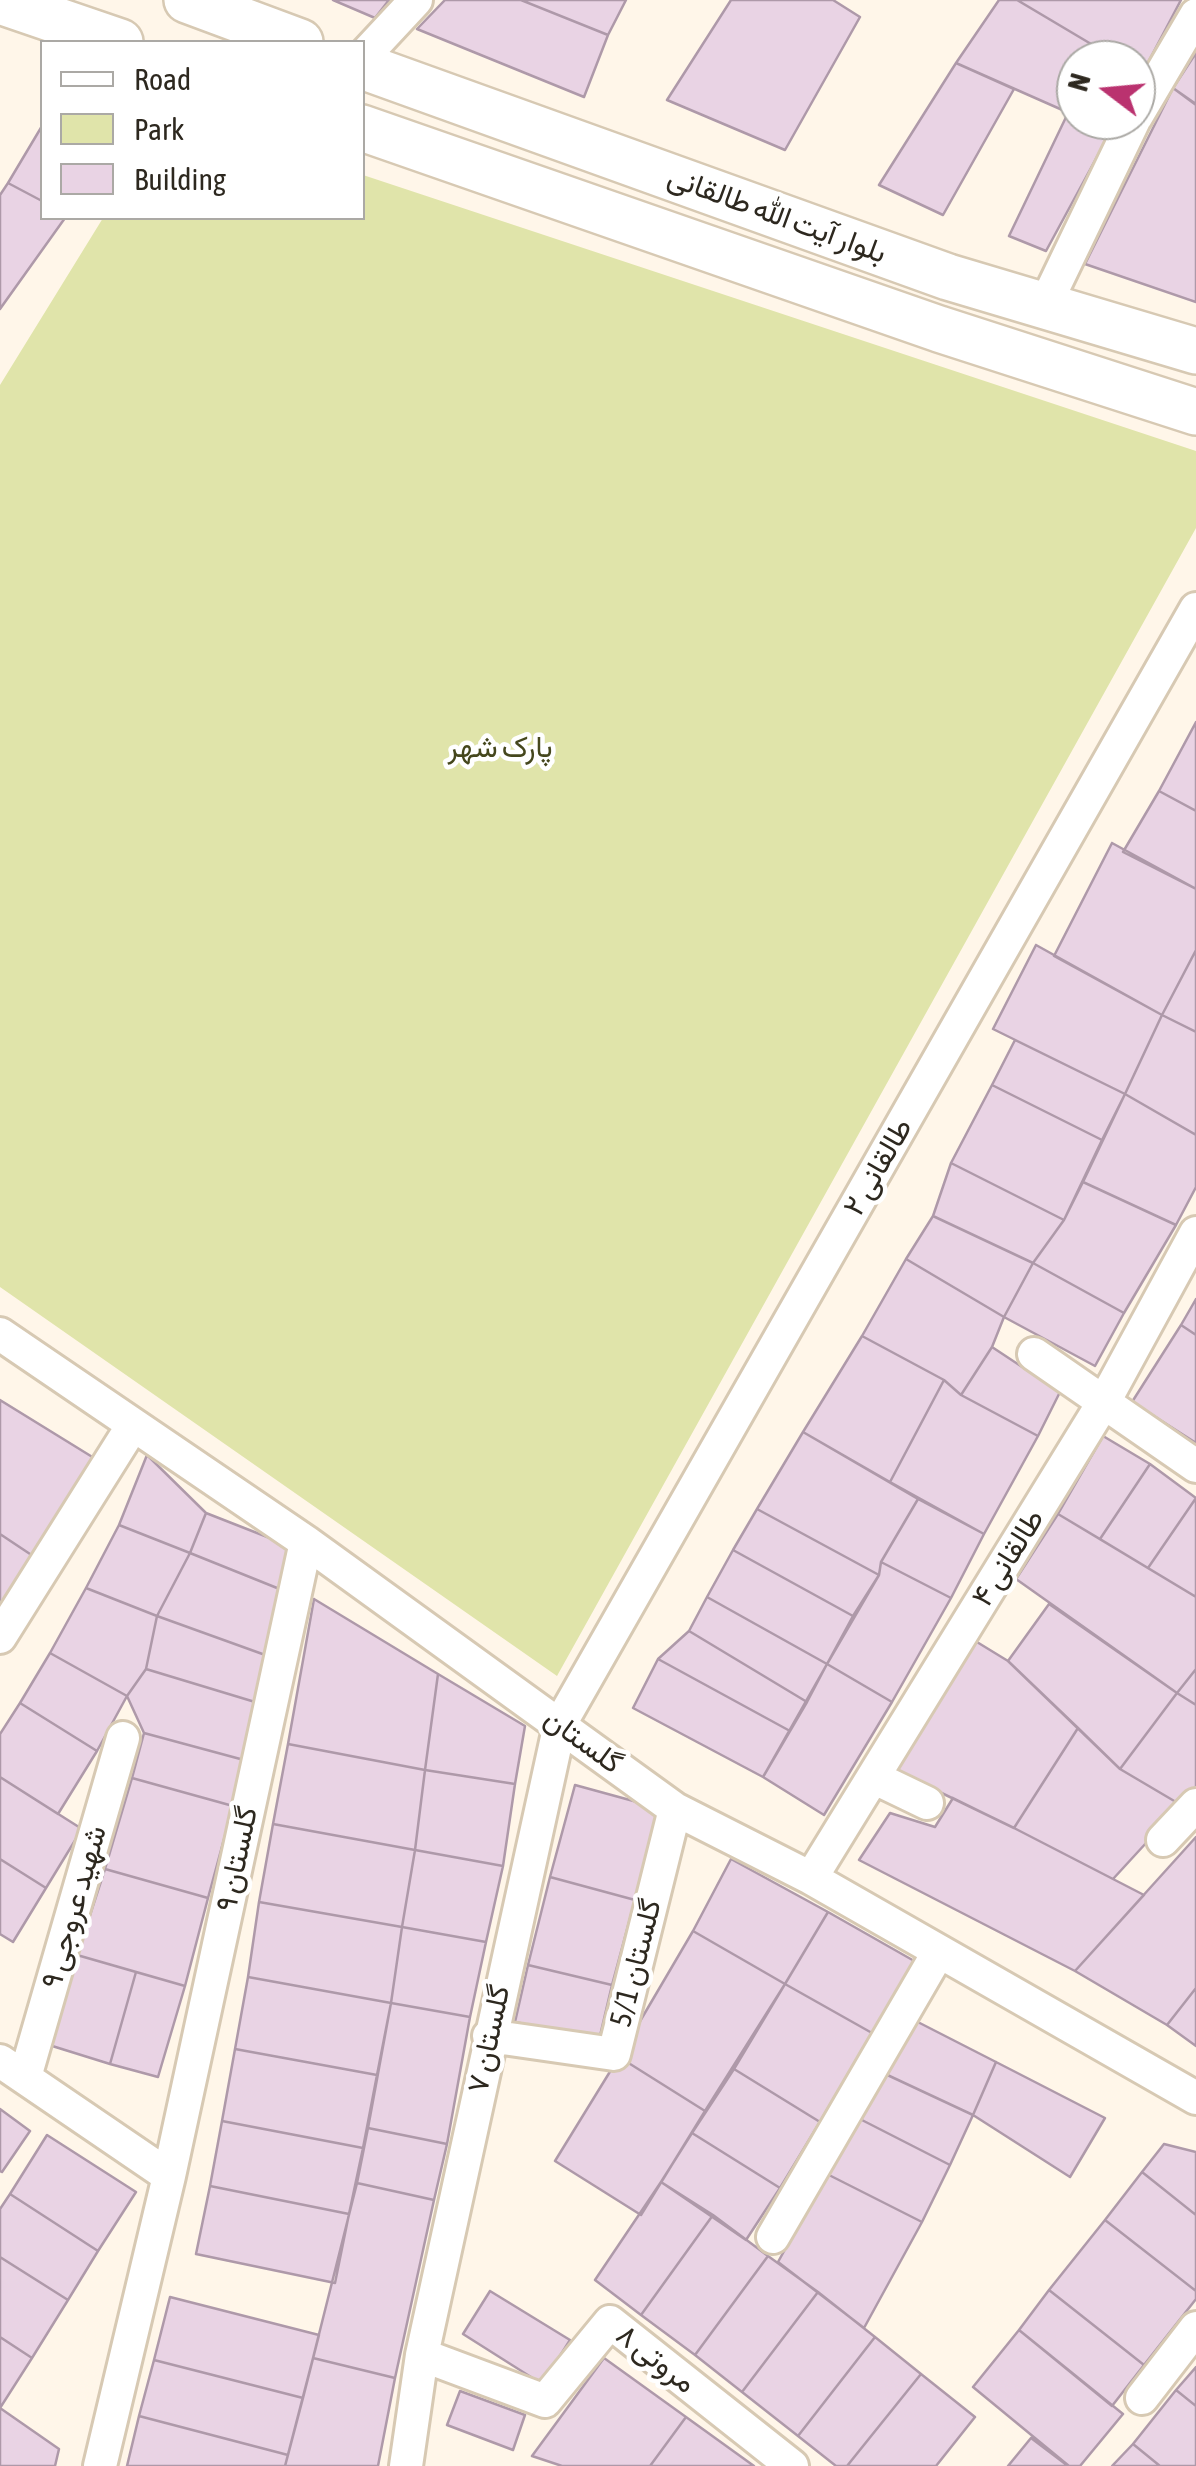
<!DOCTYPE html>
<html>
<head>
<meta charset="utf-8">
<style>
  body { margin:0 }
  #map { position:relative; width:1196px; height:2466px; overflow:hidden; background:#fff6e9; font-family:"Asap Condensed",sans-serif }
  canvas { display:block }
  .legend { position:absolute; left:40px; top:40px; width:325px; height:180px; box-sizing:border-box; background:#fff; border:2px solid #aba9a5; margin:0; padding:12px 18px; list-style:none; font-size:30px; color:#2d281f }
  .legend li { display:flex; align-items:center; gap:20px; height:50px }
  .legend b { width:50px; border:2px solid #aba9a5 }
  .north { position:absolute; left:1056px; top:40px; width:100px; height:100px; box-sizing:border-box; background:#fff; border:2px solid #aba9a5; border-radius:50%; rotate:286deg; font-size:28px; font-weight:700; line-height:40px; text-align:center; color:#2d281f }
  .north::after { content:''; display:block; margin:auto; width:35px; height:45px; background:#ba326f; clip-path:polygon(50% 0,100% 100%,50% 72%,0 100%) }
</style>
</head>
<body>
<div id="map">
<canvas width="1196" height="2466"></canvas>
<ul class="legend">
<li><b style="height:12px;background:#fff"></b>Road</li>
<li><b style="height:28px;background:#e0e4aa"></b>Park</li>
<li><b style="height:28px;background:#e9d3e4"></b>Building</li>
</ul>
<div class="north">N</div>
</div>
<script>
const ctx = document.querySelector('canvas').getContext('2d');
ctx.lineJoin = 'round';
function fillPath(path, color) { ctx.fillStyle = color; ctx.fill(path, 'evenodd'); }
const toPath = rows => new Path2D(rows.map(r => 'M' + r).join(''));
function trace(path, color, width, dash) { ctx.strokeStyle = color; ctx.lineWidth = width; ctx.lineCap = dash ? 'butt' : 'round'; ctx.setLineDash(dash || []); ctx.stroke(path); }
function write(font, color, halo, rows, align = 'center') {
  ctx.font = font + ' "Asap Condensed",Vazirmatn,sans-serif'; ctx.lineWidth = 9; ctx.setLineDash([]); ctx.textBaseline = 'middle'; ctx.strokeStyle = halo; ctx.fillStyle = color; for (const [text, x, y, turn = 0] of rows) {
    ctx.save(); ctx.translate(x, y); ctx.rotate((+turn || 0) * Math.PI / 180); ctx.textAlign = isNaN(turn) ? turn : align; if (halo) ctx.strokeText(text, 0, 0); ctx.fillText(text, 0, 0); ctx.restore();
  }
}
const green = toPath([
  [363,175,1196,451,1196,528,557,1676,0,1287,0,385,103,218,362,218]
]);
const building = toPath([
  [333,0,389,0,375,18,333,0],
  [445,0,521,0,608,35,584,97,417,29,445,0],
  [521,0,626,0,608,35,521,0],
  [731,0,833,0,860,17,785,150,667,100,731,0],
  [999,0,1017,0,1118,60,1076,60,1076,116,956,63,999,0],
  [1017,0,1181,0,1142,74,1136,70,1136,60,1118,60,1017,0],
  [1196,53,1196,105,1173,88,1196,53],
  [956,63,1014,89,943,215,879,185,956,63],
  [1173,88,1196,104,1196,302,1085,264,1173,88],
  [1068,113,1076,120,1111,131,1046,251,1009,236,1068,113],
  [42,126,42,201,8,183,42,126],
  [8,183,42,201,42,218,65,218,0,309,0,195,8,183],
  [1196,722,1196,811,1159,791,1196,722],
  [1159,791,1196,811,1196,889,1123,852,1159,791],
  [1112,843,1196,889,1196,950,1162,1015,1054,956,1112,843],
  [1036,945,1162,1015,1125,1094,993,1029,1036,945],
  [1196,950,1196,1032,1162,1015,1196,950],
  [1162,1015,1196,1032,1196,1135,1125,1094,1162,1015],
  [1015,1040,1125,1094,1102,1140,992,1085,1015,1040],
  [992,1085,1102,1140,1064,1220,951,1163,992,1085],
  [1125,1094,1196,1135,1196,1187,1176,1225,1083,1182,1125,1094],
  [951,1163,1064,1220,1033,1263,933,1216,951,1163],
  [1083,1182,1176,1225,1124,1313,1033,1263,1064,1220,1083,1182],
  [933,1216,1033,1263,1004,1317,906,1259,933,1216],
  [906,1259,1004,1317,992,1347,961,1395,944,1380,862,1336,906,1259],
  [1033,1263,1124,1313,1095,1366,1004,1317,1033,1263],
  [1196,1299,1196,1335,1181,1325,1196,1299],
  [1181,1325,1196,1335,1196,1443,1132,1402,1181,1325],
  [862,1336,944,1380,890,1482,803,1432,862,1336],
  [992,1347,1060,1392,1038,1436,961,1395,992,1347],
  [944,1380,961,1395,1038,1436,984,1534,890,1482,944,1380],
  [0,1400,94,1458,33,1556,0,1534,0,1400],
  [803,1432,918,1499,881,1562,879,1575,757,1509,803,1432],
  [1103,1436,1150,1464,1100,1539,1058,1514,1103,1436],
  [147,1455,206,1513,190,1553,119,1525,147,1455],
  [1150,1464,1196,1498,1148,1568,1100,1539,1150,1464],
  [1196,1498,1196,1597,1148,1568,1196,1498],
  [918,1499,984,1534,951,1598,881,1562,918,1499],
  [757,1509,879,1575,853,1616,733,1550,757,1509],
  [206,1513,303,1551,287,1592,190,1553,206,1513],
  [1058,1514,1196,1597,1196,1669,1177,1693,1016,1579,1058,1514],
  [119,1525,190,1553,157,1616,86,1588,119,1525],
  [0,1534,33,1556,3,1607,0,1605,0,1534],
  [733,1550,853,1616,827,1664,707,1597,733,1550],
  [190,1553,287,1592,268,1656,157,1616,190,1553],
  [881,1562,951,1598,892,1702,827,1664,879,1575,881,1562],
  [86,1588,157,1616,146,1669,127,1696,50,1653,86,1588],
  [707,1597,827,1664,807,1702,689,1631,707,1597],
  [314,1599,438,1674,425,1770,288,1744,314,1599],
  [1049,1604,1177,1693,1120,1769,1008,1661,1049,1604],
  [157,1616,268,1656,255,1702,146,1669,157,1616],
  [689,1631,807,1702,790,1731,658,1659,689,1631],
  [972,1639,1008,1661,1078,1728,1014,1828,892,1769,972,1639],
  [50,1653,127,1696,97,1751,20,1703,50,1653],
  [658,1659,790,1731,763,1777,633,1708,658,1659],
  [827,1664,892,1702,824,1815,763,1777,827,1664],
  [146,1669,255,1702,244,1760,144,1733,127,1696,146,1669],
  [1196,1669,1196,1705,1177,1693,1196,1669],
  [438,1674,525,1726,515,1784,425,1770,438,1674],
  [1177,1693,1196,1705,1196,1790,1181,1805,1120,1769,1177,1693],
  [20,1703,97,1751,58,1814,0,1777,0,1734,20,1703],
  [1078,1728,1120,1769,1181,1805,1113,1879,1014,1828,1078,1728],
  [144,1733,244,1760,233,1806,132,1778,144,1733],
  [288,1744,425,1770,415,1850,273,1824,288,1744],
  [425,1770,515,1784,503,1866,415,1850,425,1770],
  [0,1777,82,1829,46,1888,0,1859,0,1777],
  [132,1778,233,1806,208,1898,105,1869,132,1778],
  [575,1785,659,1808,635,1900,550,1877,575,1785],
  [953,1798,1014,1828,1144,1895,1075,1971,859,1860,890,1813,935,1827,953,1798],
  [273,1824,415,1850,402,1927,259,1902,273,1824],
  [1196,1837,1196,1988,1167,2025,1075,1971,1196,1837],
  [415,1850,503,1866,486,1942,402,1927,415,1850],
  [0,1859,46,1888,13,1942,0,1934,0,1859],
  [731,1859,828,1912,785,1984,693,1931,731,1859],
  [105,1869,208,1898,185,1986,77,1955,105,1869],
  [550,1877,635,1900,612,1985,528,1965,550,1877],
  [259,1902,402,1927,391,2003,248,1977,259,1902],
  [828,1912,916,1962,872,2033,785,1984,828,1912],
  [402,1927,486,1942,470,2017,391,2003,402,1927],
  [693,1931,785,1984,705,2111,619,2057,693,1931],
  [77,1955,136,1972,110,2064,49,2045,77,1955],
  [528,1965,612,1985,599,2040,515,2022,528,1965],
  [136,1972,185,1986,158,2077,110,2064,136,1972],
  [248,1977,391,2003,377,2075,235,2049,248,1977],
  [785,1984,872,2033,820,2122,734,2069,785,1984],
  [1196,1988,1196,2046,1167,2025,1196,1988],
  [391,2003,470,2017,447,2144,368,2128,391,2003],
  [908,2017,996,2062,973,2115,881,2072,908,2017],
  [235,2049,377,2075,363,2148,222,2121,235,2049],
  [619,2057,705,2111,641,2215,555,2161,619,2057],
  [996,2062,1105,2118,1070,2177,973,2115,996,2062],
  [734,2069,820,2122,780,2188,692,2133,734,2069],
  [881,2072,973,2115,950,2165,856,2117,881,2072],
  [0,2109,30,2131,2,2172,0,2171,0,2109],
  [856,2117,950,2165,922,2222,827,2174,856,2117],
  [222,2121,363,2148,349,2214,210,2186,222,2121],
  [368,2128,447,2144,434,2200,357,2183,368,2128],
  [692,2133,780,2188,746,2240,661,2182,692,2133],
  [47,2135,136,2192,98,2251,10,2194,47,2135],
  [1164,2144,1196,2152,1196,2215,1142,2172,1164,2144],
  [1142,2172,1196,2215,1196,2291,1105,2220,1142,2172],
  [827,2174,922,2222,864,2328,778,2262,827,2174],
  [661,2182,713,2215,641,2315,595,2280,661,2182],
  [357,2183,434,2200,395,2378,313,2358,357,2183],
  [210,2186,349,2214,335,2283,196,2254,210,2186],
  [10,2194,98,2251,68,2300,0,2257,0,2209,10,2194],
  [713,2215,768,2256,695,2355,641,2315,713,2215],
  [1105,2220,1196,2291,1196,2299,1144,2365,1049,2290,1105,2220],
  [768,2256,818,2292,742,2392,695,2355,768,2256],
  [0,2257,68,2300,32,2358,0,2337,0,2257],
  [1049,2290,1144,2365,1112,2406,1019,2330,1049,2290],
  [490,2291,570,2340,542,2384,463,2334,490,2291],
  [818,2292,875,2337,798,2436,742,2392,818,2292],
  [170,2297,319,2335,303,2398,154,2360,170,2297],
  [1019,2330,1123,2414,1080,2466,1069,2466,973,2387,1019,2330],
  [0,2337,32,2358,0,2408,0,2337],
  [875,2337,921,2374,847,2466,836,2466,798,2436,875,2337],
  [313,2358,395,2378,378,2466,285,2466,313,2358],
  [604,2358,686,2417,650,2466,562,2466,532,2456,604,2358],
  [154,2360,303,2398,288,2455,139,2416,154,2360],
  [1196,2367,1196,2406,1176,2390,1196,2367],
  [921,2374,975,2417,936,2466,847,2466,921,2374],
  [1176,2390,1196,2406,1196,2466,1160,2466,1133,2444,1176,2390],
  [460,2391,525,2415,513,2450,447,2425,460,2391],
  [0,2408,59,2449,55,2466,0,2466,0,2408],
  [139,2416,288,2455,285,2466,127,2466,139,2416],
  [686,2417,754,2466,650,2466,686,2417],
  [1031,2438,1068,2466,1008,2466,1031,2438],
  [1133,2444,1160,2466,1112,2466,1133,2444]
]);
const street = toPath([
  [362,58,416,0],
  [1136,117,1196,15],
  [1045,305,1134,120],
  [0,1334,306,1542,675,1809,811,1878,1196,2098],
  [1034,1354,1196,1466],
  [0,1637,133,1425],
  [873,1777,927,1803],
  [1163,1840,1196,1805],
  [811,1878,1105,1400,1196,1233],
  [489,2036,614,2054,675,1809],
  [0,2061,169,2176],
  [25,2077,123,1738],
  [773,2237,938,1953],
  [422,2355,545,2401,610,2322,792,2466],
  [1142,2398,1196,2328],
  [100,2466,169,2176,306,1542],
  [406,2466,422,2355,560,1724,1196,609]
]);
const secondary = toPath([
  [187,0,300,42],
  [0,1,120,42],
  [362,66,948,277,1196,351],
  [362,128,939,329,1196,412]
]);
const streetNames = [
  ["بلوار آیت الله طالقانی",777,215,20],
  ["طالقانی ۲",878,1167,-60],
  ["طالقانی ۴",1008,1558,-58],
  ["گلستان",583,1741,36],
  ["گلستان ۹",237,1859,-78],
  ["شهید عروجی ۹",74,1907,-74],
  ["گلستان 5/1",636,1963,-76],
  ["گلستان ۷",489,2039,-78],
  ["مروتی ۸",656,2359,38]
];
const parkNames = [
  ["پارک شهر",500,748]
];
fillPath(green, '#e0e4aa');
fillPath(building, '#e9d3e4');
trace(building, '#ae99a9', 2.5);
trace(street, '#d7c9b3', 38);
trace(secondary, '#d7c9b3', 50);
trace(street, '#fff', 32);
trace(secondary, '#fff', 45);
write('30px', '#2d281f', '#fff', streetNames);
write('30px', '#45471d', '#fff', parkNames);
</script>
</body>
</html>
